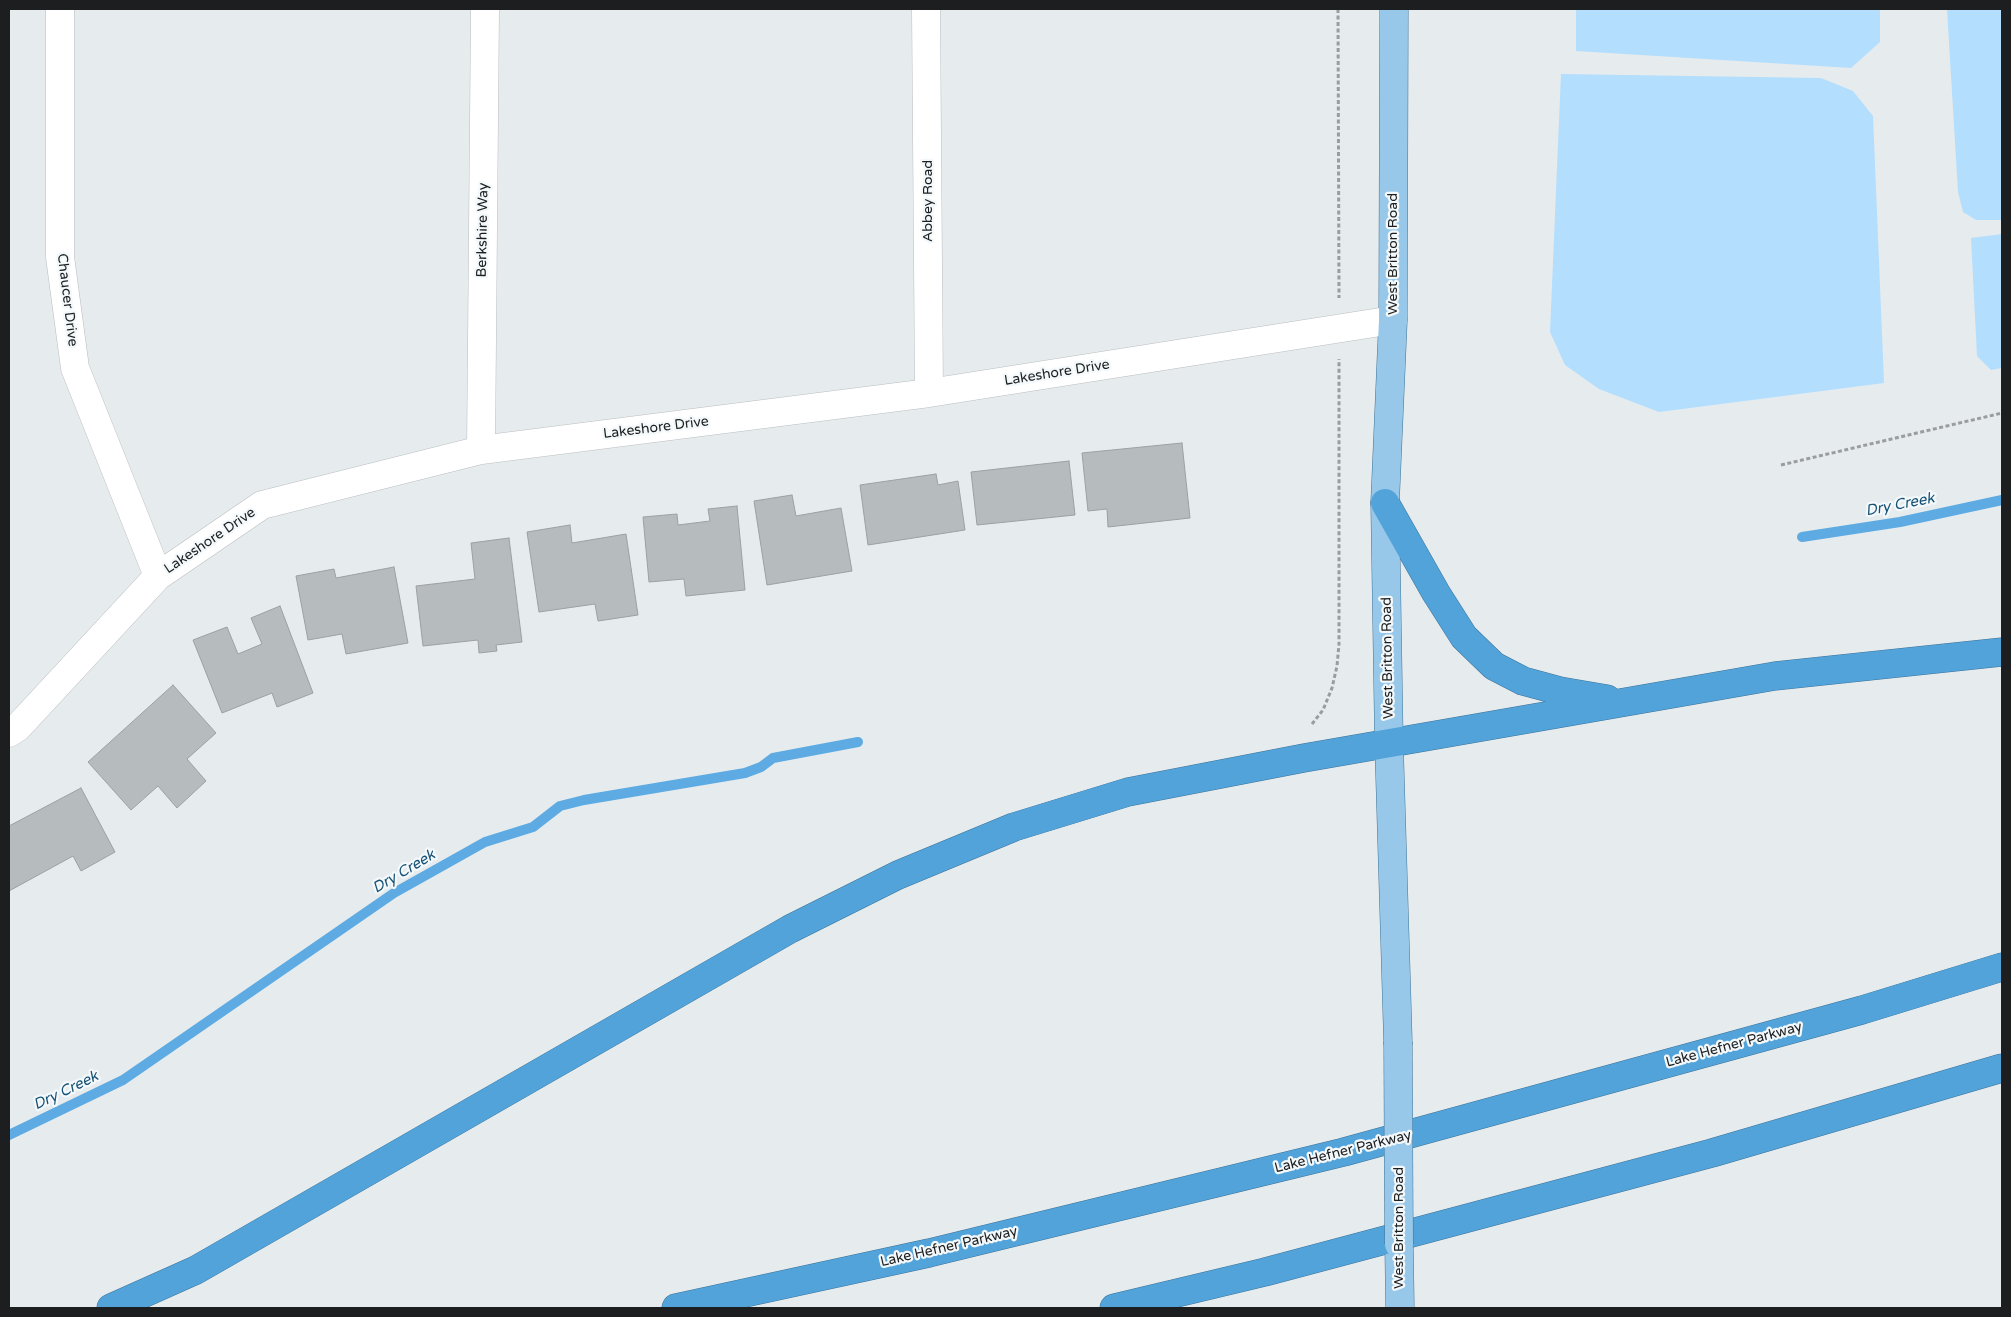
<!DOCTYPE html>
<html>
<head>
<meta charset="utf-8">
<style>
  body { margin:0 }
  #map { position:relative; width:2011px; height:1317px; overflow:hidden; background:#e6ebee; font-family:"Varela Round",sans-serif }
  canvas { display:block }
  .frame { position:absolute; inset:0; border:10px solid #1c1e1f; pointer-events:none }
</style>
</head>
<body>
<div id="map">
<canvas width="2011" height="1317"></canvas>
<div class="frame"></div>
</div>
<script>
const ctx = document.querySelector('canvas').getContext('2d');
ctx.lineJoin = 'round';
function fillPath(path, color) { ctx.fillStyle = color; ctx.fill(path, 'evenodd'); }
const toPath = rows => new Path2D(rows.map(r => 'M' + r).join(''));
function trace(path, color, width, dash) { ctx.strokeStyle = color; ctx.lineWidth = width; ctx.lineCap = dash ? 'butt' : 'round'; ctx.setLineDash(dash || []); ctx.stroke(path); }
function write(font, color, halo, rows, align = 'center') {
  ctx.font = font + ' "Varela Round",sans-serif'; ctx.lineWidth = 4.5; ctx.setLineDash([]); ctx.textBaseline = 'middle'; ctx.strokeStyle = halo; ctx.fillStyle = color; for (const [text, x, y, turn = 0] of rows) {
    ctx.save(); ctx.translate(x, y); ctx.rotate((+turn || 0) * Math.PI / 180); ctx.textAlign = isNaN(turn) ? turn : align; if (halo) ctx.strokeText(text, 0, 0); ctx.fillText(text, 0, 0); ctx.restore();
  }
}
const green = toPath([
  [1576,9,1880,9,1880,42,1851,68,1576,51],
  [1947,9,2002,9,2002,220,1976,220,1963,212,1958,192],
  [1561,74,1821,78,1853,91,1873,116,1884,383,1659,412,1599,389,1565,365,1550,332],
  [2002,234,2002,368,1991,370,1977,356,1971,238]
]);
const stream = toPath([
  [1802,537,1900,522,2002,500],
  [9,1135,123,1080,394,893,485,842,533,827,560,806,584,800,745,773,761,767,773,758,858,742]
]);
const building = toPath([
  [1182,443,1190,518,1108,527,1107,509,1088,511,1082,453,1182,443],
  [1069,461,1075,515,977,525,971,472,1069,461],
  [936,474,938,485,958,481,965,530,868,545,860,485,936,474],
  [792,495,796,516,841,508,852,571,767,585,754,501,792,495],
  [737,506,745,590,686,596,684,579,649,582,643,517,677,514,678,525,710,521,708,509,737,506],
  [570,525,572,543,626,534,638,615,598,621,595,604,539,612,527,532,570,525],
  [509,538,522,642,496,645,497,651,479,653,478,640,423,646,416,586,475,579,471,543,509,538],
  [394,567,408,643,346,654,342,634,308,640,296,576,334,569,336,578,394,567],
  [280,606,313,693,277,707,272,693,222,713,193,640,227,627,238,654,262,644,251,618,280,606],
  [173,685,216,733,187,759,206,781,177,808,158,786,131,810,88,762,173,685],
  [81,788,115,852,81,871,73,856,9,891,9,826,81,788]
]);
const path = toPath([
  [1338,9,1339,298],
  [1781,465,2002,413],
  [1312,724,1323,710,1332,688,1337,666,1339,644,1339,359]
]);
const minor = toPath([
  [60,9,60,257,75,368,158,576],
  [926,9,929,393],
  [481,450,485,9],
  [9,733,18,727,158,576,262,505,481,450,929,393,1393,320]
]);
const major = toPath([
  [1394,9,1393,320,1385,503,1389,744,1398,1042],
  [1399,1244,1400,1308]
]);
const highway = toPath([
  [1385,503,1436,593,1464,637,1494,666,1523,681,1560,691,1607,699],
  [111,1308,196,1270,790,929,898,875,1014,827,1128,792,1304,758,1775,676,2002,652],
  [676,1308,929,1253,1344,1152,1862,1010,2002,967],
  [1114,1308,1265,1272,1712,1153,2002,1068]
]);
const majorBridge = toPath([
  [1398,1042,1399,1244]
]);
const streetNames = [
  ["Abbey Road",928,201,-90],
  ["Berkshire Way",483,230,-89],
  ["West Britton Road",1393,254,-90],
  ["Chaucer Drive",67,300,83],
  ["Lakeshore Drive",1057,373,-9],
  ["Lakeshore Drive",656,428,-7],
  ["Lakeshore Drive",210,541,-34],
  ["West Britton Road",1388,658,-91],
  ["Lake Hefner Parkway",1734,1045,-15],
  ["Lake Hefner Parkway",1343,1152,-14],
  ["West Britton Road",1399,1228,-90],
  ["Lake Hefner Parkway",949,1247,-13]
];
const waterNames = [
  ["Dry Creek",1900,505,-11],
  ["Dry Creek",404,872,-31],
  ["Dry Creek",66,1091,-26]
];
fillPath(green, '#b3defe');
trace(stream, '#5dabe2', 10);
fillPath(building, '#b6bbbe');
trace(building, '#9ca0a3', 1);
trace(minor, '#babec1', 29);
trace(major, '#3e7499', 29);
trace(highway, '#3e7499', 29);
trace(path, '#999d9f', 3, [4, 2.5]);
trace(minor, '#fff', 28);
trace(major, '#97c8e9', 28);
trace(highway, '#51a3da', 28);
trace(majorBridge, '#3e7499', 29, []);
trace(majorBridge, '#97c8e9', 28);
write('14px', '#1c1e1f', '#f3f8fb', streetNames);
write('italic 15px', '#165175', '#f3f8fb', waterNames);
</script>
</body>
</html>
